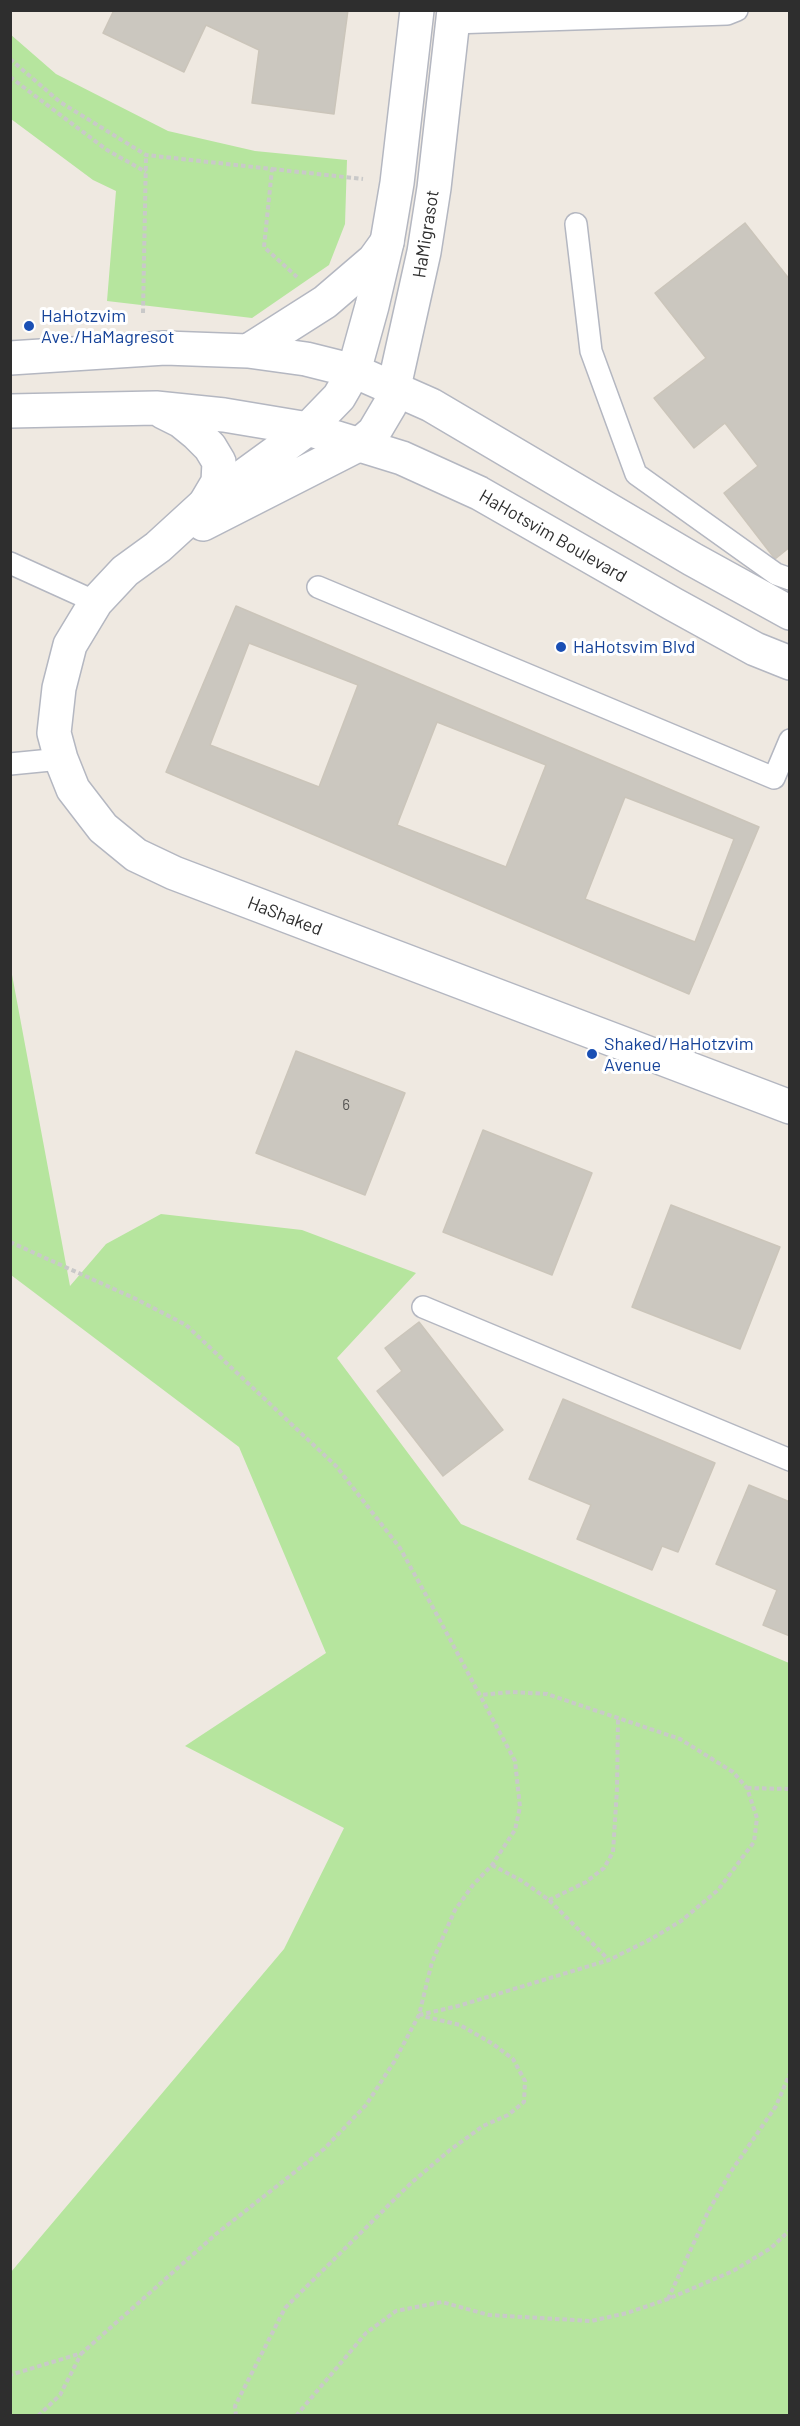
<!DOCTYPE html>
<html>
<head>
<meta charset="utf-8">
<style>
  body { margin:0 }
  #map { position:relative; width:800px; height:2426px; overflow:hidden; background:#efe9e1; font-family:Barlow,sans-serif }
  canvas { display:block }
  .frame { position:absolute; inset:0; border:12px solid #2e2e2e; pointer-events:none }
</style>
</head>
<body>
<div id="map">
<canvas width="800" height="2426"></canvas>
<div class="frame"></div>
</div>
<script>
const ctx = document.querySelector('canvas').getContext('2d');
ctx.lineJoin = 'round';
function fillPath(path, color) { ctx.fillStyle = color; ctx.fill(path, 'evenodd'); }
const toPath = rows => new Path2D(rows.map(r => 'M' + r).join(''));
function trace(path, color, width, dash) { ctx.strokeStyle = color; ctx.lineWidth = width; ctx.lineCap = dash ? 'butt' : 'round'; ctx.setLineDash(dash || []); ctx.stroke(path); }
function write(font, color, halo, rows, align = 'center') {
  ctx.font = font + ' Barlow,sans-serif'; ctx.lineWidth = 6; ctx.setLineDash([]); ctx.textBaseline = 'middle'; ctx.strokeStyle = halo; ctx.fillStyle = color; for (const [text, x, y, turn = 0] of rows) {
    ctx.save(); ctx.translate(x, y); ctx.rotate((+turn || 0) * Math.PI / 180); ctx.textAlign = isNaN(turn) ? turn : align; if (halo) ctx.strokeText(text, 0, 0); ctx.fillText(text, 0, 0); ctx.restore();
  }
}
const green = toPath([
  [10,34,56,74,168,131,255,151,347,160,345,224,329,265,252,318,107,301,116,191,93,180,11,119],
  [10,964,70,1286,106,1244,161,1214,302,1230,416,1273,337,1358,461,1524,789,1663,789,2415,11,2415,11,2272,284,1949,344,1828,185,1746,326,1653,239,1447,11,1275]
]);
const building = toPath([
  [114,10,348,10,334,114,252,103,259,50,206,25,184,72,103,33,114,10],
  [745,223,790,280,790,547,775,559,724,493,758,466,725,423,694,448,654,398,706,358,655,293,745,223],
  [236,606,759,827,689,994,166,772,236,606],
  [249,643,358,685,319,787,210,745,249,643],
  [437,722,546,765,506,867,397,825,437,722],
  [625,797,734,839,695,942,585,899,625,797],
  [296,1051,405,1093,365,1195,256,1153,296,1051],
  [483,1130,592,1173,552,1275,443,1232,483,1130],
  [671,1205,780,1247,740,1349,632,1307,671,1205],
  [419,1322,503,1430,443,1476,377,1391,402,1371,385,1348,419,1322],
  [563,1399,715,1463,678,1552,662,1546,652,1570,577,1539,591,1505,529,1479,563,1399],
  [749,1485,790,1502,790,1636,763,1625,777,1590,716,1564,749,1485]
]);
const path = toPath([
  [10,59,60,102,146,155,272,169,264,247,297,277],
  [10,77,107,150,146,172],
  [272,169,363,179],
  [143,313,146,155],
  [10,1242,136,1299,186,1325,336,1466,400,1548,437,1615,515,1761,520,1807,515,1830,492,1865,473,1885,455,1910,432,1962,419,2015,394,2062,366,2105,324,2149,216,2234,82,2353,10,2375],
  [747,1788,790,1789],
  [492,1865,522,1881,549,1900,609,1960],
  [549,1900,586,1882,604,1868,613,1852,617,1789,618,1719],
  [419,2015,458,2006,609,1960,651,1939,681,1921,718,1890,754,1842,757,1818,747,1788,733,1772,680,1739,547,1694,512,1692,480,1695],
  [668,2299,708,2212,730,2173,776,2106,790,2073],
  [38,2416,60,2395,81,2354],
  [236,2416,235,2406,285,2308,411,2183,450,2150,483,2126,508,2115,524,2102,525,2081,513,2059,493,2044,460,2025,422,2016],
  [296,2416,366,2333,396,2311,442,2302,489,2315,591,2321,627,2313,668,2299,733,2271,771,2248,790,2230]
]);
const service = toPath([
  [452,23,727,14,737,10],
  [576,224,591,351,636,474,776,574,790,579],
  [10,563,96,602],
  [318,587,774,778,790,740],
  [10,764,61,759],
  [423,1307,790,1460]
]);
const minor = toPath([
  [417,10,397,183,387,242,372,306,354,371,339,397,308,429,205,504,158,547,125,571,96,602,70,645,59,688,54,733,61,759,73,789,103,828,136,855,174,873,790,1107],
  [203,524,360,444,374,432,390,405,424,252,434,188,454,10]
]);
const secondary = toPath([
  [248,351,325,302,374,260,387,242],
  [10,358,165,348,248,351,306,359,354,371,431,405,692,559,790,613],
  [10,411,156,408,224,415,308,429,402,458,479,493,673,604,755,649,790,663],
  [163,412,181,421,197,434,210,447,219,462,218,482,205,504]
]);
const markers = [
  [29,326,6,"#1a4fb4"],
  [561,647,6,"#1a4fb4"],
  [592,1054,6,"#1a4fb4"]
];
const numberNames = [
  ["6",346,1105]
];
const streetNames = [
  ["HaMigrasot",426,234,-81],
  ["HaHotsvim Boulevard",553,536,30],
  ["HaShaked",285,916,21]
];
const transitNames = [
  ["HaHotzvim",41,316],
  ["Ave./HaMagresot",41,337],
  ["HaHotsvim Blvd",573,647],
  ["Shaked/HaHotzvim",604,1044],
  ["Avenue",604,1065]
];
fillPath(green, '#b6e59e');
fillPath(building, '#cbc7bf');
trace(building, '#cbc5ba', 1.5);
trace(service, '#b4b7c1', 24);
trace(minor, '#b4b7c1', 36);
trace(secondary, '#b4b7c1', 36);
trace(path, '#c9c9c9', 4, [4.5, 3]);
trace(service, '#fff', 21);
trace(minor, '#fff', 33);
trace(secondary, '#fff', 33);
for (const [x, y, r, color] of markers) { const dot = new Path2D(); dot.arc(x, y, r, 0, 2 * Math.PI); ctx.fillStyle = color; ctx.fill(dot); trace(dot, '#fff', 2); }
write('15px', '#555452', null, numberNames);
write('18px', '#2e2e2e', '#fff', streetNames);
write('18px', '#164399', '#fff', transitNames, 'left');
</script>
</body>
</html>
